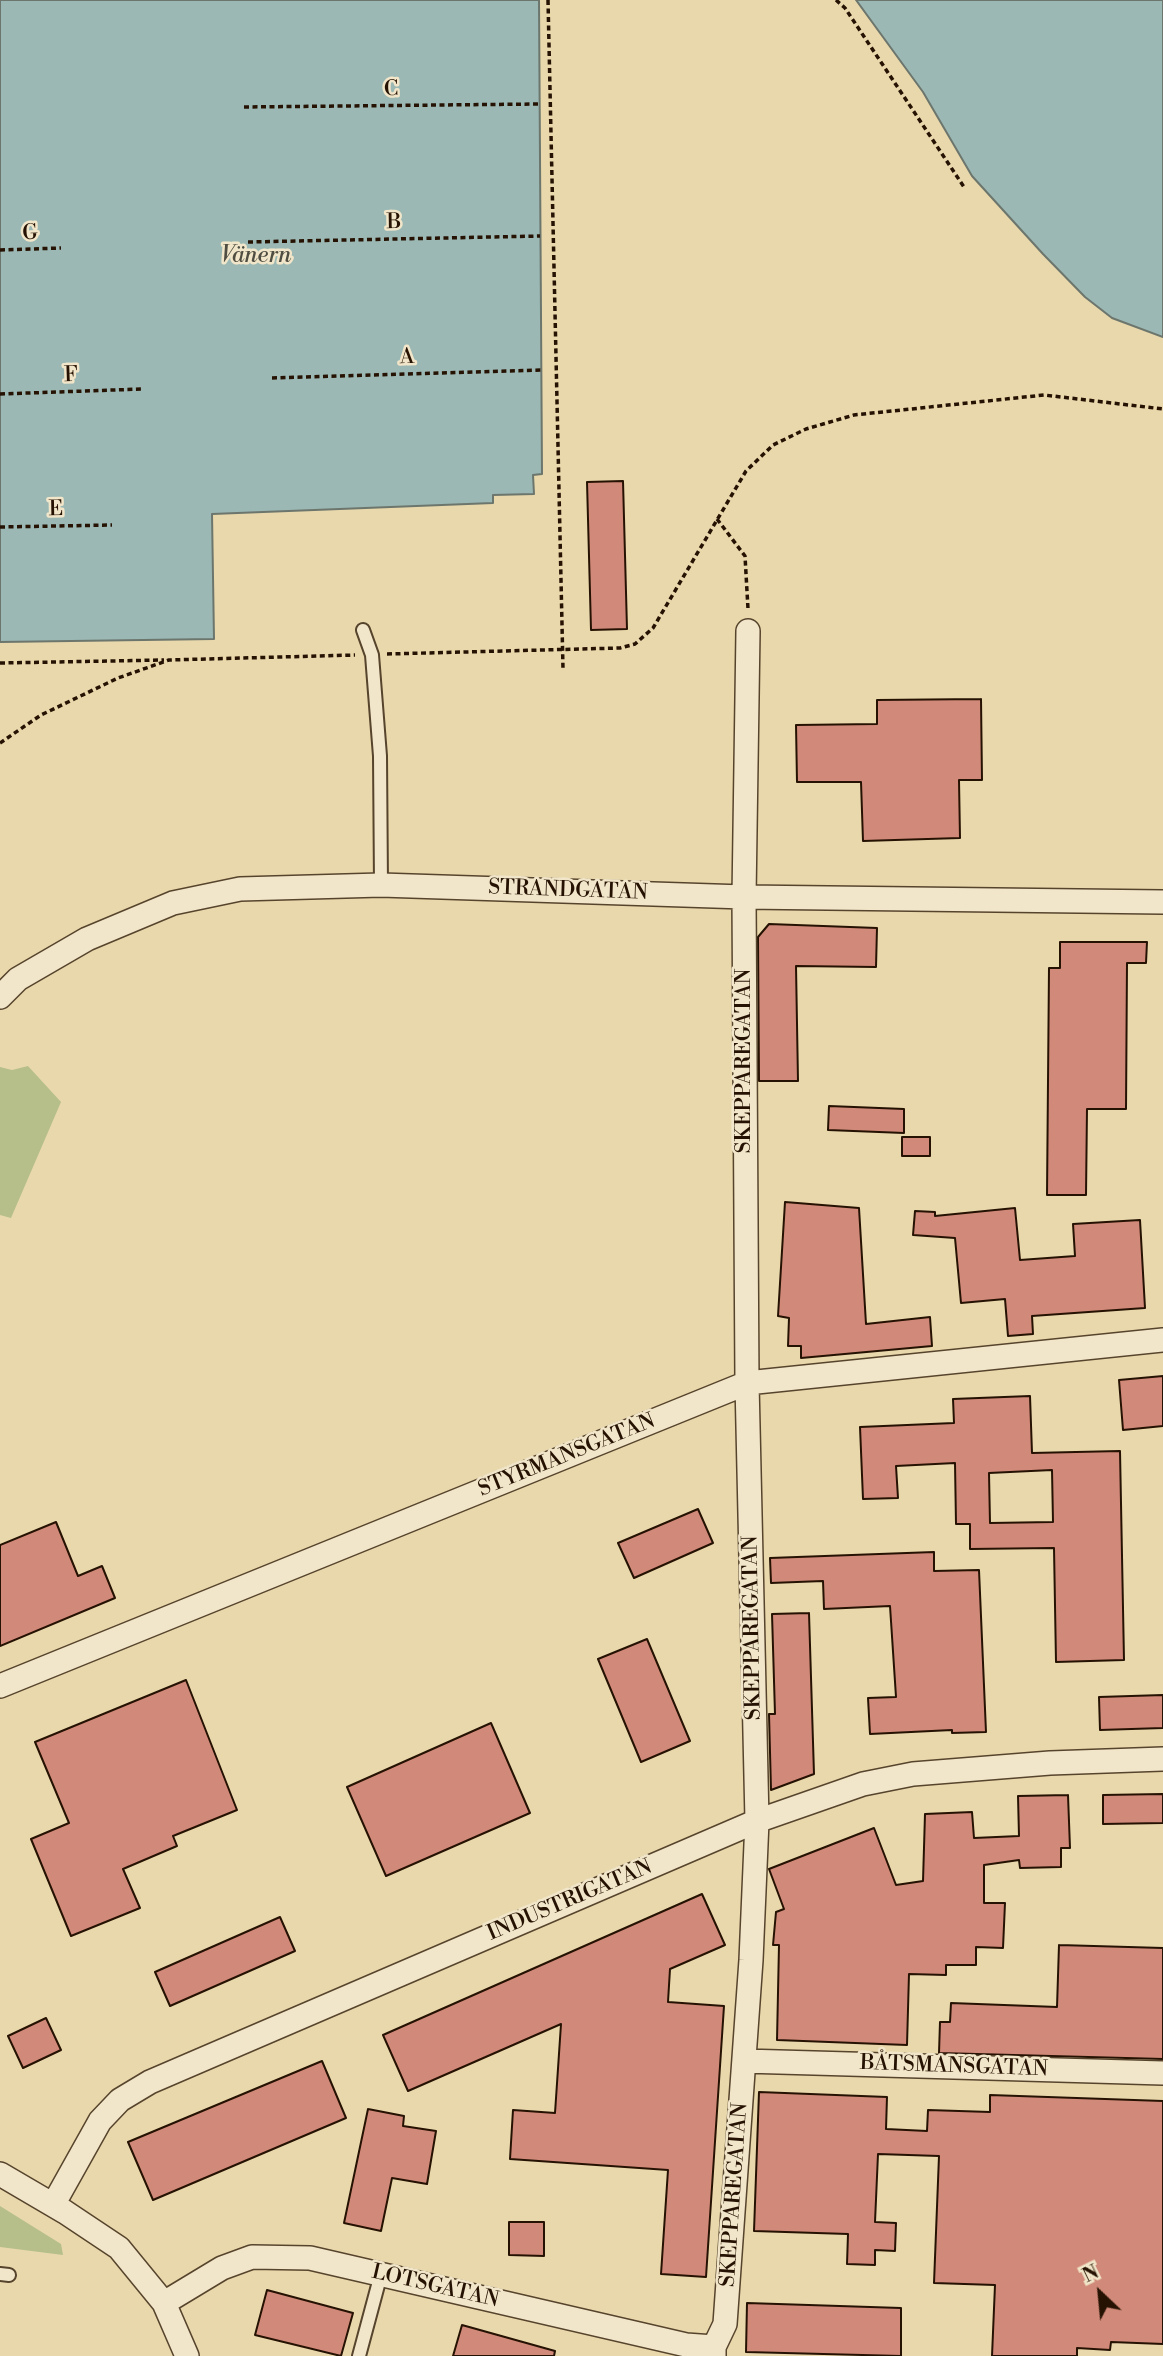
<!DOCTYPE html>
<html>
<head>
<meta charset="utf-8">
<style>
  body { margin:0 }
  #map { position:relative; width:1163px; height:2356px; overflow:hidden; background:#e9d8ac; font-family:"Libre Bodoni",serif }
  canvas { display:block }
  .north { position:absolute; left:1065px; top:2258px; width:70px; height:70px; -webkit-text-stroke:5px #f1e6c9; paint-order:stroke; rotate:334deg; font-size:19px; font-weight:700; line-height:28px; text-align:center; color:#261203 }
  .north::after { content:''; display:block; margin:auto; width:24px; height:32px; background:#261203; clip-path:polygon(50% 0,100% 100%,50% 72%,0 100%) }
</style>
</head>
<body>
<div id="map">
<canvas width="1163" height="2356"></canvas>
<div class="north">N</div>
</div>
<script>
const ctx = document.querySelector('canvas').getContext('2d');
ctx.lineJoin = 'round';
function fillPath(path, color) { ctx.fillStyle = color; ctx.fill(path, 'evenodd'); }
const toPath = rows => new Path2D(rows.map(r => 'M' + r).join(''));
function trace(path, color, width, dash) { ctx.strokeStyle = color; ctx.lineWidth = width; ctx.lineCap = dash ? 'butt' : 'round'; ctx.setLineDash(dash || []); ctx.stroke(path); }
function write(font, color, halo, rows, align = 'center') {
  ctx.font = font + ' "Libre Bodoni",serif'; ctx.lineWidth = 5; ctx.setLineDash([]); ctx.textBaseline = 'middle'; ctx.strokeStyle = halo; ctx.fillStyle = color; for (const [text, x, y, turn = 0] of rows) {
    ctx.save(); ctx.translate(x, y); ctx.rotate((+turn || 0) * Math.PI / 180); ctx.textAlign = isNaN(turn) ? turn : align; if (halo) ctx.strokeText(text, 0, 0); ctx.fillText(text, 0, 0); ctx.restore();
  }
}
const green = toPath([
  [28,1066,61,1102,11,1218,0,1215,0,1067,12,1070],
  [0,2206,61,2244,63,2255,0,2247]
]);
const water = toPath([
  [0,0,539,0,542,474,533,475,534,494,493,495,493,503,212,514,214,639,0,642,0,0],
  [856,0,1163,0,1163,337,1112,318,1085,297,1043,254,972,176,923,92,856,0]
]);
const building = toPath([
  [623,481,627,629,591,630,587,482,623,481],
  [981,699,982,780,959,780,960,838,863,841,861,782,797,782,796,725,877,724,877,700,981,699],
  [769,924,877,928,876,967,796,966,798,1081,759,1081,758,937,769,924],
  [1060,942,1147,942,1146,963,1127,963,1126,1109,1087,1109,1086,1195,1047,1195,1049,968,1060,968,1060,942],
  [829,1106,904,1109,904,1133,828,1130,829,1106],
  [902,1137,930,1137,930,1156,902,1156,902,1137],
  [785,1202,859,1208,866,1324,930,1317,932,1346,801,1358,801,1346,788,1346,789,1318,778,1316,785,1202],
  [1015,1208,1020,1260,1075,1256,1073,1224,1140,1220,1145,1308,1032,1316,1033,1334,1008,1336,1005,1299,961,1303,955,1238,913,1235,915,1211,935,1212,935,1216,1015,1208],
  [1163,1376,1163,1426,1123,1430,1119,1380,1163,1376],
  [1030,1396,1032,1453,1120,1451,1124,1660,1056,1662,1054,1548,970,1549,970,1524,956,1524,955,1463,896,1466,898,1498,863,1499,860,1427,954,1423,953,1399,1030,1396],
  [1052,1470,1053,1522,990,1523,989,1473,1052,1470],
  [698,1509,713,1543,634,1578,618,1543,698,1509],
  [56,1522,78,1576,102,1566,115,1598,0,1646,0,1545,56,1522],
  [934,1552,934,1571,979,1570,986,1732,952,1733,952,1730,870,1734,868,1698,896,1697,890,1606,824,1609,823,1581,771,1583,770,1558,934,1552],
  [809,1613,814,1774,771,1790,769,1714,775,1714,772,1614,809,1613],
  [647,1639,690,1741,641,1762,598,1659,647,1639],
  [186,1680,237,1810,173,1836,177,1846,123,1869,140,1908,71,1936,31,1839,69,1823,35,1742,186,1680],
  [1163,1695,1163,1728,1100,1730,1099,1697,1163,1695],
  [491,1723,530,1813,386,1876,347,1787,491,1723],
  [1163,1794,1163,1823,1103,1824,1103,1795,1163,1794],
  [1068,1795,1070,1848,1061,1848,1061,1867,1020,1868,1019,1860,984,1865,984,1903,1005,1903,1003,1948,976,1947,976,1965,946,1965,946,1975,909,1974,907,2045,777,2040,779,1945,773,1945,776,1912,784,1909,769,1869,874,1828,896,1885,923,1881,925,1814,972,1812,974,1838,1019,1836,1018,1796,1068,1795],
  [702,1894,725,1945,670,1969,668,2002,724,2006,706,2277,661,2274,668,2170,510,2159,513,2110,555,2113,561,2024,408,2091,383,2035,702,1894],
  [280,1917,295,1951,170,2006,155,1972,280,1917],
  [1059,1945,1163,1948,1163,2059,939,2053,940,2022,950,2022,951,2003,1057,2007,1059,1945],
  [46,2018,61,2050,23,2068,8,2036,46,2018],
  [322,2061,346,2118,153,2200,128,2142,322,2061],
  [759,2092,887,2097,886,2129,927,2131,928,2110,990,2112,990,2095,1163,2101,1163,2344,1111,2342,1110,2350,1077,2348,1077,2356,992,2356,995,2285,934,2283,939,2156,878,2154,875,2222,896,2223,895,2251,875,2250,875,2265,847,2264,848,2234,754,2231,759,2092],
  [368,2109,404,2116,403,2126,436,2131,427,2184,392,2178,381,2231,344,2223,368,2109],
  [509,2222,544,2222,544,2256,509,2255,509,2222],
  [267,2290,353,2313,341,2356,255,2335,267,2290],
  [747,2303,901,2308,901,2356,746,2352,747,2303],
  [462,2325,555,2351,554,2356,453,2356,462,2325]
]);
const path = toPath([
  [548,0,563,669],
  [836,0,845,8,964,187],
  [244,107,539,104],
  [248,242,540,236],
  [0,250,61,248],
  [272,378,542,370],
  [0,394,142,389],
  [717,519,745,556,748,609],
  [0,527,112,525],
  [387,654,620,648,635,644,653,628,746,471,773,445,806,429,854,415,1044,395,1163,409],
  [0,663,164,660],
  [0,743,41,715,118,678,169,660,355,655]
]);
const lane = toPath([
  [363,630,372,655,380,756,381,885],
  [0,2274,9,2275],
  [359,2356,381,2274]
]);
const street = toPath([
  [0,997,18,979,87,939,173,903,240,889,381,885,744,897,1163,902],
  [0,1686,747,1383,1163,1340],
  [744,2061,1163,2073],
  [0,2174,65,2212,119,2248,164,2303,187,2356],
  [53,2205,100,2121,120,2100,150,2082,757,1821,863,1784,913,1774,1050,1763,1163,1759],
  [164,2303,222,2268,252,2257,310,2258,686,2345,714,2347],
  [714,2356,714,2347,725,2324,751,1960,757,1821,747,1383,744,897,748,631]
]);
const streetNames = [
  ["C",391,90,-1],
  ["B",394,223,-1],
  ["G",30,234,-2],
  ["A",407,358,-2],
  ["F",71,376,-2],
  ["E",56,510,-1],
  ["STRANDGATAN",568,891,2],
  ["SKEPPAREGATAN",745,1061,-90],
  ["STYRMANSGATAN",567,1456,-22],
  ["SKEPPAREGATAN",753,1628,-91],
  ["INDUSTRIGATAN",570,1901,-23],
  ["BÅTSMANSGATAN",954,2067,2],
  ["SKEPPAREGATAN",735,2195,-86],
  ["LOTSGATAN",435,2287,13]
];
const waterNames = [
  ["Vänern",256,256]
];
fillPath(green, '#b6bf8a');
fillPath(water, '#9bb8b4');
trace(water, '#6c766d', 2);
fillPath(building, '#d18979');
trace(building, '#261203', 2);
trace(lane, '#57442d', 16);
trace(street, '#57442d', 26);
trace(path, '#261203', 3.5, [5, 3.5]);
trace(lane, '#f1e6c9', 12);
trace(street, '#f1e6c9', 23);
write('21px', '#261203', '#f1e6c9', streetNames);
write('italic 23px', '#4f4c41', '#f1e6c9', waterNames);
</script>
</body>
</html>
